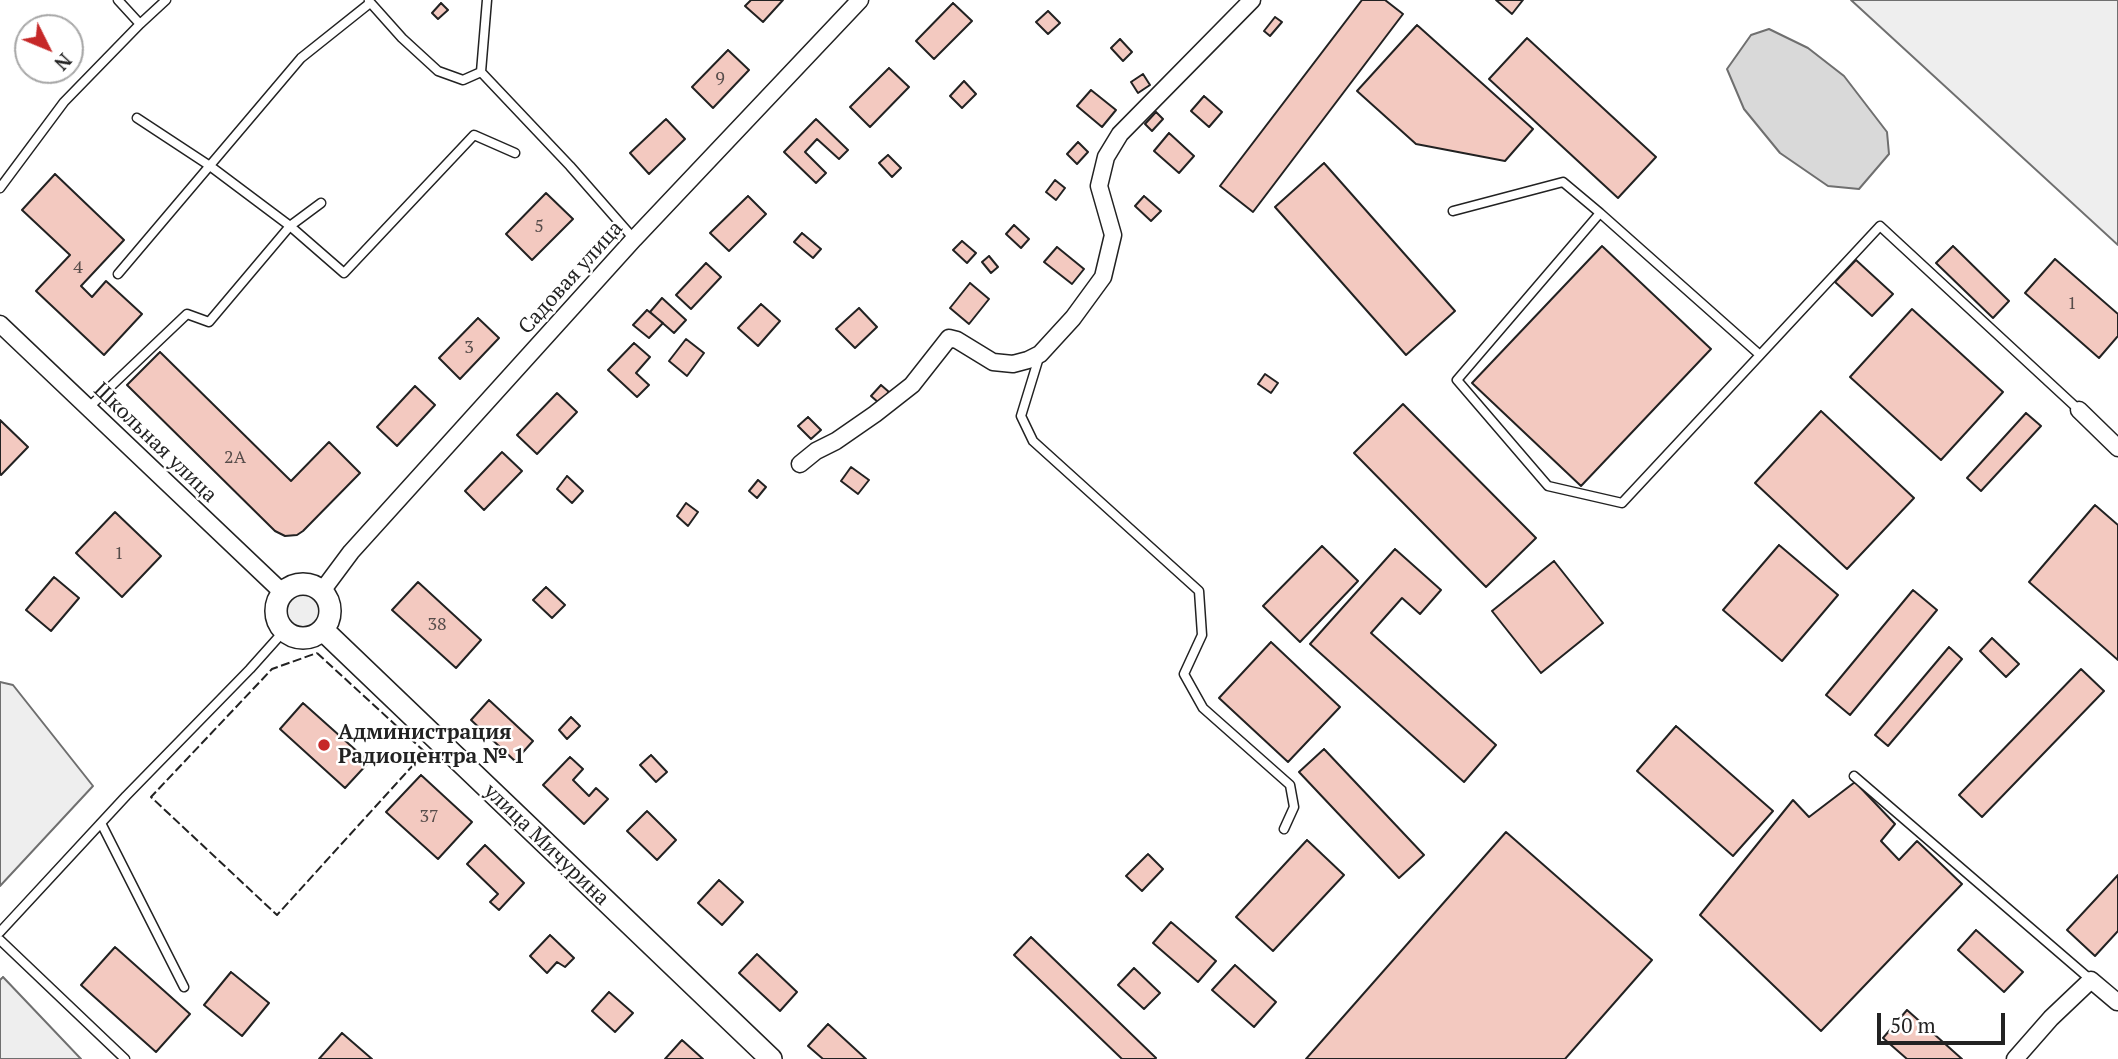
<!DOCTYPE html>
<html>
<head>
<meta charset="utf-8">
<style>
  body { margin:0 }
  #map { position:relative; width:2118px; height:1059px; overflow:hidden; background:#fff; font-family:"PT Serif",serif }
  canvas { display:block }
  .north { position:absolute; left:14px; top:14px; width:70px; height:70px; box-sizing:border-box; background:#fff; border:2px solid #a7a7a7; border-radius:50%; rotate:133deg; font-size:19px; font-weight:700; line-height:28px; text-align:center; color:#222 }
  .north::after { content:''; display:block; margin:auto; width:24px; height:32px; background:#c62828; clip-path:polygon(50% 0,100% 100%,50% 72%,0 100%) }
  .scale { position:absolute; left:1877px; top:1013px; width:128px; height:32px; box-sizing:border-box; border:4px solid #222; border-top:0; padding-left:9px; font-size:21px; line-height:24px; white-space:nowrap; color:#222; -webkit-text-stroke:5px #fff; paint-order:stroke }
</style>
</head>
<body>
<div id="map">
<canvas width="2118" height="1059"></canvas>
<div class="north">N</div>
<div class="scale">50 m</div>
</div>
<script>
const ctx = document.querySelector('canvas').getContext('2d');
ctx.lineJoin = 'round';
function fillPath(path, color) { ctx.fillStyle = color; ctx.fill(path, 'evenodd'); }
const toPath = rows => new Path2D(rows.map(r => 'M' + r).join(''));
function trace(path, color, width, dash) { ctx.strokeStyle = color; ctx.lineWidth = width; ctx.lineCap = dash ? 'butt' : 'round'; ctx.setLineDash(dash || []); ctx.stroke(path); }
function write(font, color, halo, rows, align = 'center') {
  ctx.font = font + ' "PT Serif",serif'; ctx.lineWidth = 5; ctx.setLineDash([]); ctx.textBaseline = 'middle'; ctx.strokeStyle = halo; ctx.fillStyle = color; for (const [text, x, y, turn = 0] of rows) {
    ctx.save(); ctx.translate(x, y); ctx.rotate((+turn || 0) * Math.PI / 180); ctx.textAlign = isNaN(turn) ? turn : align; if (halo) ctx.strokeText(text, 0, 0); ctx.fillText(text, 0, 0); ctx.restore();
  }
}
const green = toPath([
  [1851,0,2118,0,2118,245,1851,0],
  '286 611a17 17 0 1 1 34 0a17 17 0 1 1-34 0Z',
  [0,682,13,685,93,786,0,886,0,682],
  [3,977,81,1059,0,1059,0,980,3,977]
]);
const water = toPath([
  [1769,29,1808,48,1844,76,1887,132,1889,154,1859,189,1828,186,1780,153,1744,109,1727,69,1751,35,1769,29]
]);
const building = toPath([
  [751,0,783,0,763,22,745,6,751,0],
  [1362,0,1385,0,1403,14,1253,212,1220,186,1362,0],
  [1496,0,1523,0,1512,14,1496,0],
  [441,3,448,10,438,19,432,13,441,3],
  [953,3,972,21,934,59,916,41,953,3],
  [1048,11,1060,23,1048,34,1036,22,1048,11],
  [1275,17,1282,22,1270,36,1264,31,1275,17],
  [1417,25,1533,129,1505,161,1416,144,1357,91,1417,25],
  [1527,38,1656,157,1618,198,1489,79,1527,38],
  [1120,39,1132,52,1123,61,1111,48,1120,39],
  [728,50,749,70,713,108,692,87,728,50],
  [889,68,909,87,870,127,850,107,889,68],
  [1143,74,1150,85,1138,93,1131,82,1143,74],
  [964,81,976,94,962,108,950,96,964,81],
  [1091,90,1116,110,1102,127,1077,106,1091,90],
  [1204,96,1222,112,1209,127,1191,111,1204,96],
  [1156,112,1163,119,1152,131,1145,124,1156,112],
  [666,119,685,139,649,174,630,153,666,119],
  [816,119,848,150,839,159,817,139,805,152,826,173,816,183,784,152,816,119],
  [1169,133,1194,156,1179,173,1154,151,1169,133],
  [1078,142,1088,152,1077,164,1067,154,1078,142],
  [888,155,901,168,892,177,879,163,888,155],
  [1324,163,1455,311,1406,355,1275,207,1324,163],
  [55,174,124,240,81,286,92,297,106,281,142,314,104,355,36,291,70,255,22,210,55,174],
  [1055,180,1065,188,1056,200,1046,192,1055,180],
  [546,193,573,219,532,260,506,234,546,193],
  [748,196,766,214,729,251,710,233,748,196],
  [1144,196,1161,211,1151,221,1135,206,1144,196],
  [1014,225,1029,239,1021,248,1006,234,1014,225],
  [802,233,821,249,813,258,794,242,802,233],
  [962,241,976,253,967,263,953,250,962,241],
  [1602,246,1711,349,1581,486,1472,383,1602,246],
  [1953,246,2009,301,1993,318,1936,263,1953,246],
  [1057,247,1084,269,1072,284,1044,262,1057,247],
  [989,256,998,267,991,273,982,262,989,256],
  [2055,259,2118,314,2118,336,2099,358,2025,293,2055,259],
  [1856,260,1893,294,1872,316,1835,282,1856,260],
  [706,263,721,277,691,309,676,295,706,263],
  [970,283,989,299,969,324,950,308,970,283],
  [662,298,686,320,674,333,650,312,662,298],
  [761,304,780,321,758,346,738,328,761,304],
  [859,308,877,327,855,348,836,329,859,308],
  [1912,309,2003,392,1941,460,1850,377,1912,309],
  [647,310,663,323,649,338,633,325,647,310],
  [478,318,499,338,460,379,439,358,478,318],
  [686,339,704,353,687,376,669,361,686,339],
  [634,343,650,357,636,373,649,385,637,397,608,370,634,343],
  [160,352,291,481,329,442,360,473,303,531,297,535,285,536,275,531,127,385,160,352],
  [1265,374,1278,383,1271,393,1258,384,1265,374],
  [881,385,889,392,879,403,871,396,881,385],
  [415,386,435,405,397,446,377,427,415,386],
  [557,393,577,412,537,454,517,435,557,393],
  [1403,404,1536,538,1486,587,1354,453,1403,404],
  [1821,411,1914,498,1847,569,1755,483,1821,411],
  [2026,413,2041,426,1981,491,1967,478,2026,413],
  [808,417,821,430,811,439,798,426,808,417],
  [0,420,28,447,1,475,0,473,0,420],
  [502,452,522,471,484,510,465,491,502,452],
  [851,467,869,480,858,494,841,481,851,467],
  [567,476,583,491,572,503,557,489,567,476],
  [758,480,766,487,757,498,749,491,758,480],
  [686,503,698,512,688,526,677,516,686,503],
  [2095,505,2118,525,2118,660,2029,582,2095,505],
  [115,512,161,556,122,597,76,553,115,512],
  [1779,545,1838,595,1782,661,1723,610,1779,545],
  [1322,546,1358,581,1300,642,1263,606,1322,546],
  [1395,549,1441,590,1420,614,1402,598,1371,633,1496,745,1464,782,1310,644,1395,549],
  [1554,561,1603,623,1541,673,1492,611,1554,561],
  [54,577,79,598,51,631,26,610,54,577],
  [418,582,481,640,456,668,392,610,418,582],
  [546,587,565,605,552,618,533,600,546,587],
  [1913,590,1937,610,1850,715,1826,695,1913,590],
  [1992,638,2019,664,2006,677,1980,651,1992,638],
  [1271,642,1340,707,1288,762,1219,698,1271,642],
  [1949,647,1962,659,1888,746,1875,735,1949,647],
  [2081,669,2104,691,1982,817,1959,795,2081,669],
  [489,700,533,741,515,761,471,720,489,700],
  [303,703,369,762,345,788,280,729,303,703],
  [571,717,580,726,567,739,559,730,571,717],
  [1676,726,1773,811,1733,856,1637,771,1676,726],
  [1324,749,1424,855,1399,878,1299,772,1324,749],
  [651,755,667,772,656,782,640,765,651,755],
  [570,757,583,769,573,780,589,796,596,788,608,799,584,824,543,785,570,757],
  [421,775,472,822,438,859,386,812,421,775],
  [1855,782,1895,824,1881,841,1899,860,1917,841,1962,884,1821,1031,1700,915,1793,800,1809,817,1855,782],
  [647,811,676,840,657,860,627,831,647,811],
  [1506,832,1652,960,1565,1059,1306,1059,1506,832],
  [1307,840,1344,875,1273,951,1236,917,1307,840],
  [485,845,524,883,499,910,490,902,498,894,467,864,485,845],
  [1148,854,1163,869,1142,891,1126,876,1148,854],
  [2118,875,2118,931,2095,956,2067,930,2118,875],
  [719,880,743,902,722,925,698,903,719,880],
  [1171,922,1216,961,1198,982,1153,943,1171,922],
  [1976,930,2023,972,2004,992,1958,950,1976,930],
  [550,935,574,958,565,967,557,962,547,973,530,956,550,935],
  [1031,937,1156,1058,1155,1059,1122,1059,1014,955,1031,937],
  [115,947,190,1014,156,1052,81,985,115,947],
  [757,954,797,992,780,1011,739,973,757,954],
  [1235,965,1276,1002,1254,1027,1212,990,1235,965],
  [1134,968,1160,993,1144,1009,1118,985,1134,968],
  [231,972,269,1003,242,1036,204,1005,231,972],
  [609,992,633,1013,615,1032,592,1011,609,992],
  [1907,1010,1962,1059,1907,1059,1883,1038,1907,1010],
  [828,1024,866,1059,823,1059,808,1046,828,1024],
  [342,1033,372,1059,319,1059,342,1033],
  [682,1040,703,1059,665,1059,682,1040]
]);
const lane = toPath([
  [118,0,140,24],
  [487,0,481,72,570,166,634,239],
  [369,1,402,38,438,71,463,80,481,72],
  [137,118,210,166,290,226,344,273,474,135,515,153],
  [0,188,64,102,140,24,166,0],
  [1453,211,1563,182,1600,213],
  [118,274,301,58,370,3],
  [1040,354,1021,416,1033,441,1199,591,1202,635,1184,674,1203,708,1290,785,1294,807,1284,829],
  [1760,355,1600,213,1457,380,1548,486,1622,503,1760,355,1880,226,2079,410],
  [88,408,187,314,209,322,290,226,321,203],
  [1854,776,2091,980],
  [101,823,184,987],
  [0,932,126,796,250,669,284,631],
  [0,940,125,1059]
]);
const street = toPath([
  [0,324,282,592],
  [2079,410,2118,448],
  [800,464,816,451,836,441,875,414,912,385,949,338,957,340,993,362,1013,364,1028,360,1040,354,1073,318,1103,277,1113,235,1099,186,1106,157,1120,134,1252,0],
  [322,591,351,552,634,239,860,0],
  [2015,1059,2051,1018,2091,980,2117,1002,2118,1001]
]);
const secondary = toPath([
  '276 611a27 27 0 1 1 54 0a27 27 0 1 1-54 0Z',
  [323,630,771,1059]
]);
const fence = toPath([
  [317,653,425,752,277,915,151,797,272,669,317,653]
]);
const markers = [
  [324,745,7,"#c62828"]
];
const numberNames = [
  ["9",720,79],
  ["5",539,227],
  ["4",78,268],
  ["1",2072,304],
  ["3",469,348],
  ["2А",235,458],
  ["1",119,554],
  ["38",437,625],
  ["37",429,817]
];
const streetNames = [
  ["Садовая улица",571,278,-48],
  ["Школьная улица",155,443,44],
  ["улица Мичурина",546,845,44]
];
const poiNames = [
  ["Администрация",338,733],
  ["Радиоцентра № 1",338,757]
];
fillPath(green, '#eee');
trace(green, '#6f6f6f', 2);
fillPath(water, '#d9d9d9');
trace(water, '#6f6f6f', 2);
fillPath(building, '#f3c9c0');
trace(building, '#222', 2);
trace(lane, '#222', 11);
trace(street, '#222', 19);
trace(secondary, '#222', 24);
trace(lane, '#fff', 8);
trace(street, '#fff', 16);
trace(secondary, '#fff', 21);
trace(fence, '#222', 2, [9, 3.5]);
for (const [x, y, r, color] of markers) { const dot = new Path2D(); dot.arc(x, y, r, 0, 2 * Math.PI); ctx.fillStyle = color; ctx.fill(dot); trace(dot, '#fff', 2.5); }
write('18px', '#564c4a', null, numberNames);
write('21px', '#222', '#fff', streetNames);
write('bold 21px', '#222', '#fff', poiNames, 'left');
</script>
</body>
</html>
